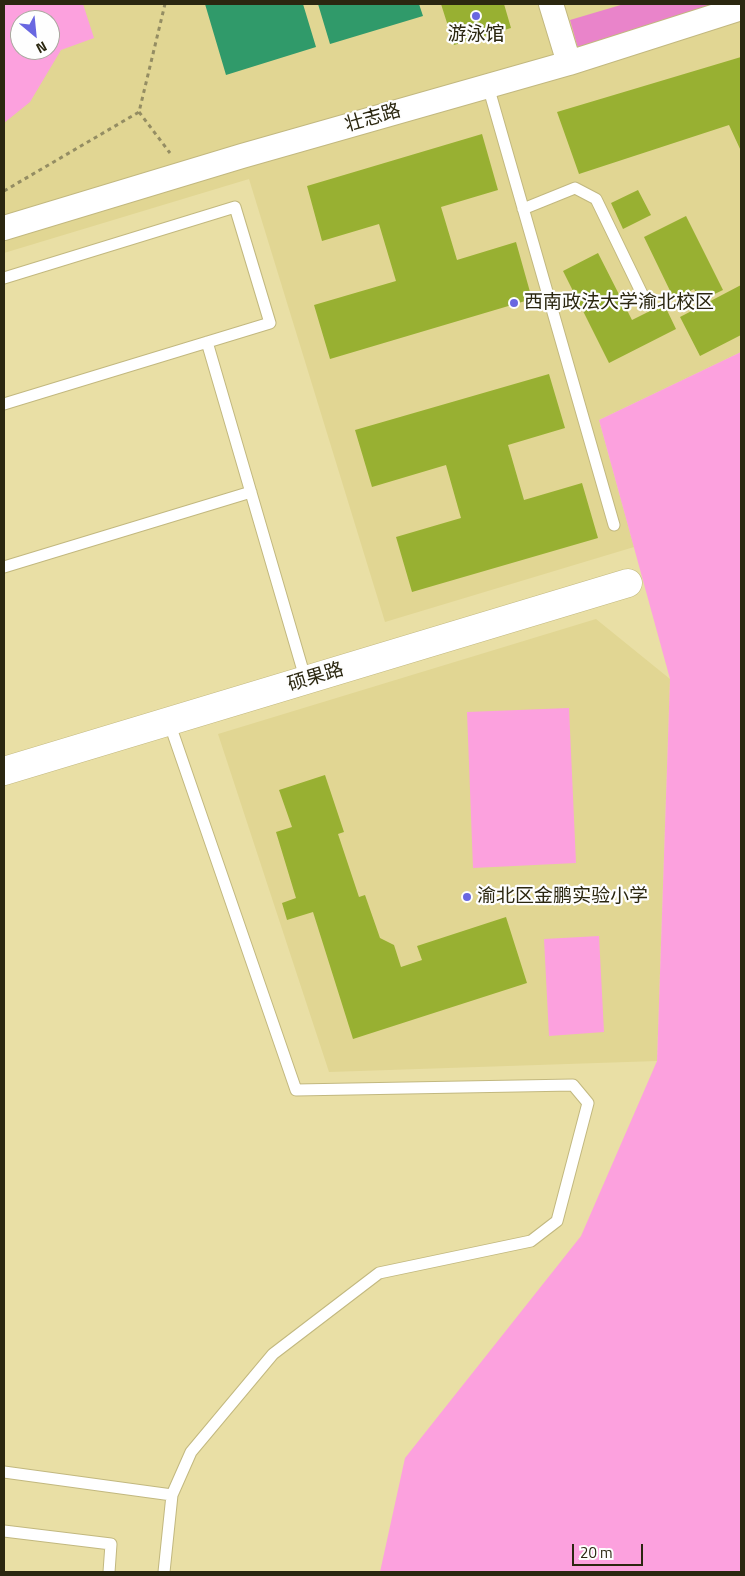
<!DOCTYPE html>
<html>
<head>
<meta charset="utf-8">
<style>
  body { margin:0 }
  #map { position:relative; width:745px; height:1576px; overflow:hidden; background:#e9dfa5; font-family:"Titillium Web",sans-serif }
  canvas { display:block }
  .frame { position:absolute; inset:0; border:5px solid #2b2710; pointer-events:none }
  .north { position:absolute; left:10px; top:10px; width:50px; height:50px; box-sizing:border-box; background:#fefefe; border:1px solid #aaa89f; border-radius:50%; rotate:152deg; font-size:14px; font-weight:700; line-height:20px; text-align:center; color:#2b2710 }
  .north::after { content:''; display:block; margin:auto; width:18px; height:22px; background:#6967e1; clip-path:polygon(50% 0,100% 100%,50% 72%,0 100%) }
  .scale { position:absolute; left:572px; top:1544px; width:71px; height:22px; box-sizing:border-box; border:2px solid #2b2710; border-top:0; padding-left:6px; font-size:15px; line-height:18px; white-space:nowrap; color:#2b2710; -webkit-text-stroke:4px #fefefe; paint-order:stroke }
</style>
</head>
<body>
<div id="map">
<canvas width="745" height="1576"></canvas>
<div class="frame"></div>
<div class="north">N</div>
<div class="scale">20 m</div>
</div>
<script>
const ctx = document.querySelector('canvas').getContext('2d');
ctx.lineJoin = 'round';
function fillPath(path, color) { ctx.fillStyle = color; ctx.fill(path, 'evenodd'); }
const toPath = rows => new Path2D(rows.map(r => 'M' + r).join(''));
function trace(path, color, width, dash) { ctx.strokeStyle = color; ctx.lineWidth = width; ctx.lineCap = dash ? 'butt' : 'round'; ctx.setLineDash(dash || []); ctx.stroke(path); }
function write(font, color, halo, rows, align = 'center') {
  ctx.font = font + ' "Titillium Web","Noto Sans SC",sans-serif'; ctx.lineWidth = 4.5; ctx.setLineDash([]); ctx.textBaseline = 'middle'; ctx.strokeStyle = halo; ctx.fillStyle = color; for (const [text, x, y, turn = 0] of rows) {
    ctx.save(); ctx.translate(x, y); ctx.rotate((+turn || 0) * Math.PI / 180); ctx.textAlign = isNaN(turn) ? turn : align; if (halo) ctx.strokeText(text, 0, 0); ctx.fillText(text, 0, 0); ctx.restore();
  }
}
const built = toPath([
  [4,4,741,4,741,352,599,420,634,547,385,622,249,179,4,253],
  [20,20,50,20,50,50,20,50],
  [596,619,670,679,657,1061,329,1072,218,734]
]);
const green = toPath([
  [4,4,83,4,94,38,61,50,30,102,4,123],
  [20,20,50,20,50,50,20,50],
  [741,352,741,1572,380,1572,405,1458,581,1236,657,1061,670,679,599,420],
  [569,708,576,863,473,868,467,712],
  [599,936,604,1032,549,1036,544,939]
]);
const forest = toPath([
  [624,4,716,4,579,52,570,20]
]);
const water = toPath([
  [205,4,303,4,316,47,226,75],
  [318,4,419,4,423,16,330,44]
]);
const building = toPath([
  [441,4,504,4,511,28,454,45],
  [741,57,741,151,729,125,579,174,557,112],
  [482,134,498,190,441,207,457,260,516,242,532,299,330,359,314,305,396,281,379,224,322,241,307,186],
  [638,190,651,215,623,229,611,203],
  [686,216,723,290,700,301,694,289,674,299,644,237],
  [598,253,632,320,664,304,676,329,609,363,563,271],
  [741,285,741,335,700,356,680,317],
  [549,374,565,428,508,445,524,500,582,483,598,538,412,592,396,537,461,518,446,465,372,487,355,430],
  [325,775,344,832,338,834,359,897,365,895,380,938,394,945,401,967,422,960,417,946,506,917,527,983,353,1039,313,912,287,920,282,903,296,898,276,832,292,827,279,790]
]);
const path = toPath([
  [139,112,170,153],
  [4,191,139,112,165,4]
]);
const lane = toPath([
  [488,86,614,525],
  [523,209,575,188,596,199,645,300],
  [4,278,235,207,270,323,4,404],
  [207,342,306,681],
  [4,567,251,492],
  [4,1472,172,1495],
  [4,1531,111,1544,109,1572],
  [164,1572,172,1495,191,1452,273,1354,379,1273,531,1241,557,1221,588,1103,573,1085,296,1090,169,722]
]);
const street = toPath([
  [551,4,569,63],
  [4,228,242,156,569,63,741,8]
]);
const secondary = toPath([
  [4,771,628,583]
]);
const markers = [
  [476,16,5,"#6967e1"],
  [514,303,5,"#6967e1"],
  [467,897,5,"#6967e1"]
];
const poiNames = [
  ["游泳馆",476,35,"center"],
  ["西南政法大学渝北校区",524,303],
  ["渝北区金鹏实验小学",477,897]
];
const streetNames = [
  ["壮志路",373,119,-16],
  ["硕果路",316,678,-17]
];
fillPath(built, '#e1d693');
fillPath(green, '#fca1de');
fillPath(forest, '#e984ca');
fillPath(water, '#309a6a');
fillPath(building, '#98b032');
trace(lane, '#c2b87f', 13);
trace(street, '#c2b87f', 26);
trace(secondary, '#c2b87f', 29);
trace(path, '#948d63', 3, [4, 4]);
trace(lane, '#fff', 11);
trace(street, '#fff', 24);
trace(secondary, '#fff', 28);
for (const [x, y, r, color] of markers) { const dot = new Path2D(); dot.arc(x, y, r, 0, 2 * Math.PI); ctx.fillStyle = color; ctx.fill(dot); trace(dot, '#fefefe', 2); }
write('19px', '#2b2710', '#fefefe', poiNames, 'left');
write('19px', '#2b2710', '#fefefe', streetNames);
</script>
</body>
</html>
